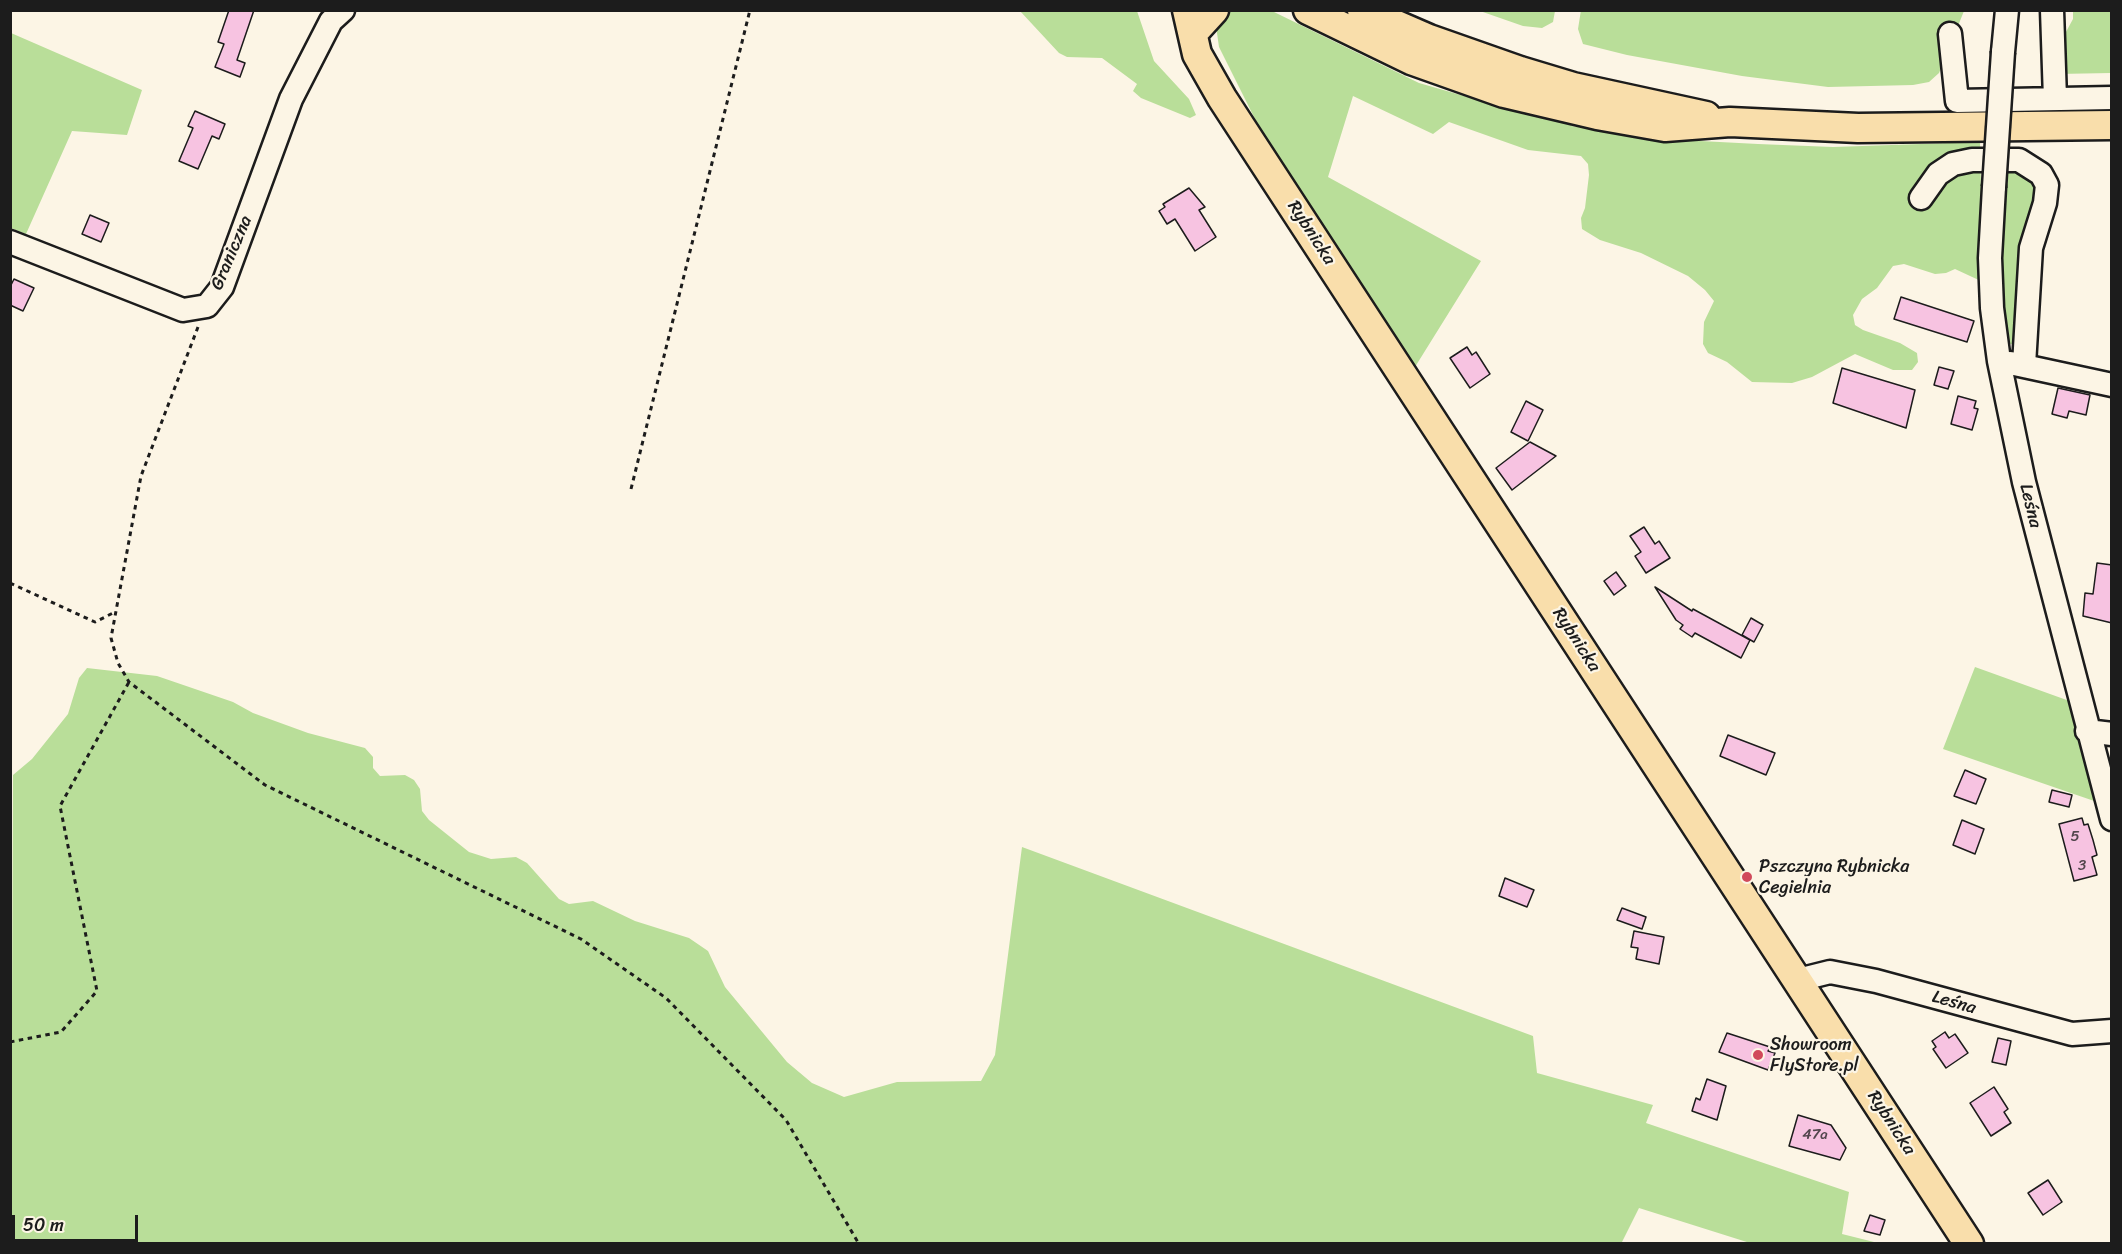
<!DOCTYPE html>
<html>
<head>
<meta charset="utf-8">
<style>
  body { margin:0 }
  #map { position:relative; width:2122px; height:1254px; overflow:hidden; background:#fcf5e5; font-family:Sriracha,sans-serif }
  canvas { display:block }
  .frame { position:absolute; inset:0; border:12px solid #1c1c1c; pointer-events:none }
  .scale { position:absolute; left:12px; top:1215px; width:126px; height:27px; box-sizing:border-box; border:3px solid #1c1c1c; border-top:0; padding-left:8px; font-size:18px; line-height:21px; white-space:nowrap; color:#1c1c1c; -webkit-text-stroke:4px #fcf5e5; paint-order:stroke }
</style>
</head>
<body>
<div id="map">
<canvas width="2122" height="1254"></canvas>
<div class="frame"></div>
<div class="scale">50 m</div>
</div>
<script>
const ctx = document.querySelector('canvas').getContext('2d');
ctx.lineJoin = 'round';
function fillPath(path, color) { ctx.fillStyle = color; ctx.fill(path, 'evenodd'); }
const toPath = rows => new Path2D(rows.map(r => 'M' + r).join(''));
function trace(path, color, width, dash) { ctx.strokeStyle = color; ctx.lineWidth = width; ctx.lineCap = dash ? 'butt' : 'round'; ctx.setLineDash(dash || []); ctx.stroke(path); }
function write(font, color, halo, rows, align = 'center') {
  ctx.font = font + ' Sriracha,sans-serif'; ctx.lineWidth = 4.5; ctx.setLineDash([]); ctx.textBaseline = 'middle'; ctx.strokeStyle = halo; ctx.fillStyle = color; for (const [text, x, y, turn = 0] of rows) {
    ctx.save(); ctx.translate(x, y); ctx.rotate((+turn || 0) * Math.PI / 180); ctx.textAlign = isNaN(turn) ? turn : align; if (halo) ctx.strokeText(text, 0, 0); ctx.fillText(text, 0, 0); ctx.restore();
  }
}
const green = toPath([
  [1581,10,1964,11,1939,73,1929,82,1913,85,1828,87,1742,76,1627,55,1583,44,1578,29],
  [1020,11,1137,11,1154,61,1189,99,1196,115,1190,118,1141,98,1133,91,1137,84,1102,58,1067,57,1059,53],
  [1226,11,1272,11,1419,83,1537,117,1571,122,1571,126,1662,139,1758,144,1833,147,1980,142,1983,282,1955,269,1946,273,1935,274,1904,264,1893,266,1877,288,1862,299,1853,315,1855,325,1863,330,1900,343,1917,353,1918,362,1912,370,1893,370,1855,354,1812,377,1792,383,1752,382,1727,362,1708,353,1703,344,1704,322,1714,301,1705,290,1688,276,1641,253,1600,240,1582,229,1581,218,1585,208,1589,175,1588,164,1581,156,1528,150,1449,122,1433,134,1353,96,1328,177,1481,261,1415,367,1278,165,1219,47,1216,26],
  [1480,11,1555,11,1553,22,1542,28,1523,26],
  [2073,11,2111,11,2111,73,2057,74,2040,51,2054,54,2073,19],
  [11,33,142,90,127,135,72,131,26,234,11,228],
  [2007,168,2024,169,2037,184,2020,343,2004,345,1999,264],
  [1975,667,2075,703,2100,803,1943,749],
  [87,668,157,676,233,702,253,713,308,733,365,748,373,757,373,768,380,776,405,775,414,780,420,789,422,811,429,820,469,852,491,859,516,857,527,863,559,899,569,904,593,901,635,921,689,938,708,951,725,987,787,1062,812,1083,844,1097,897,1082,981,1081,995,1055,1022,847,1533,1036,1537,1073,1653,1105,1646,1123,1849,1192,1842,1234,1878,1243,1750,1243,1639,1208,1621,1244,11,1243,13,775,32,759,68,714,79,678]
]);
const building = toPath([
  [229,10,254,10,237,60,245,63,240,77,215,67,224,44,218,42,229,10],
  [195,111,225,124,219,139,212,136,198,169,179,161,193,128,188,126,195,111],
  [1189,188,1205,207,1199,210,1216,237,1195,251,1175,219,1167,224,1159,211,1165,207,1163,204,1189,188],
  [90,215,109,223,101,242,82,234,90,215],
  [14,279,34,288,23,311,10,305,10,287,14,279],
  [1901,297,1974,321,1967,342,1894,319,1901,297],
  [1467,347,1472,355,1476,352,1490,374,1470,388,1450,358,1467,347],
  [1939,367,1954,371,1948,389,1934,385,1939,367],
  [1842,368,1915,390,1906,428,1833,403,1842,368],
  [2058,388,2090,395,2086,415,2069,411,2067,418,2052,414,2058,388],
  [1958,396,1976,401,1974,408,1978,409,1972,430,1951,424,1958,396],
  [1526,401,1543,410,1528,441,1511,432,1526,401],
  [1530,442,1556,456,1512,490,1496,468,1530,442],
  [1644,527,1655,544,1659,541,1670,558,1646,573,1635,556,1641,552,1630,536,1644,527],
  [2097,563,2112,565,2112,623,2083,616,2085,593,2093,594,2097,563],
  [1616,572,1626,586,1614,595,1604,581,1616,572],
  [1655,587,1692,611,1693,609,1750,640,1741,658,1695,633,1692,637,1680,629,1683,625,1676,620,1655,587],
  [1751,618,1763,625,1754,642,1742,635,1751,618],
  [1728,735,1775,753,1766,775,1720,756,1728,735],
  [1965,770,1986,779,1976,804,1954,796,1965,770],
  [2052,790,2072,795,2069,807,2049,802,2052,790],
  [2082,818,2084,825,2088,824,2093,840,2097,855,2092,857,2097,875,2074,881,2059,824,2082,818],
  [1962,820,1984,829,1975,854,1953,845,1962,820],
  [1505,878,1534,890,1527,907,1499,896,1505,878],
  [1622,908,1646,917,1642,929,1617,920,1622,908],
  [1634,931,1664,937,1659,964,1636,959,1638,948,1631,947,1634,931],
  [1945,1032,1949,1038,1955,1034,1968,1053,1946,1068,1933,1049,1936,1047,1932,1041,1945,1032],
  [1727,1033,1770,1047,1768,1051,1775,1053,1768,1070,1719,1052,1727,1033],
  [1998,1038,2011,1041,2006,1065,1992,1062,1998,1038],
  [1707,1079,1726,1086,1717,1120,1692,1111,1696,1098,1700,1100,1707,1079],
  [1994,1087,2008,1109,2004,1112,2011,1123,1991,1136,1970,1103,1994,1087],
  [1798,1115,1831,1125,1846,1148,1840,1160,1789,1146,1798,1115],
  [2048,1180,2062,1202,2043,1215,2028,1193,2048,1180],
  [1870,1215,1885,1220,1880,1235,1864,1231,1870,1215]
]);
const path = toPath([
  [198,327,141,476,111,638,118,663,129,682,265,785,581,939,666,998,786,1120,859,1244],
  [631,489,750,10],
  [10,583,95,622,115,612],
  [10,1042,61,1032,97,991,60,806,129,682]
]);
const minor = toPath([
  [2052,10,2055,99],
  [1950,34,1957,101,2112,98],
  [2003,52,2007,10],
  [1994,187,1990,258,1992,308,1999,361,2024,482,2112,819],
  [1921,198,1938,174,1953,164,1972,160,2019,160,2041,174,2047,185,2045,203,2031,248,2024,365],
  [10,242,183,310,207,306,222,287,291,99,331,21,343,10],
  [2010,363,2112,385],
  [2087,731,2112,734],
  [1798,980,1830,972,1876,981,2072,1034,2112,1031]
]);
const major = toPath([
  [1187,10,1197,54,1222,98,1969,1244],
  [1308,10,1411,60,1504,93,1597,115,1665,127,1730,122,1858,128,2112,125],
  [1362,10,1429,39,1520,71,1573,87,1706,116],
  [1193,33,1214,10]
]);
const minorBridge = toPath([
  [1994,187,2003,52]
]);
const markers = [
  [1747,877,6,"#d1495b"],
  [1758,1055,6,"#d1495b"]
];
const numberNames = [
  ["5",2075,837],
  ["3",2082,866],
  ["47a",1815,1135]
];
const streetNames = [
  ["Rybnicka",1311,233,57],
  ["Graniczna",232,253,-67],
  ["Leśna",2030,506,76],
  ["Rybnicka",1576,640,57],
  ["Leśna",1954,1003,16],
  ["Rybnicka",1891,1123,57]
];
const poiNames = [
  ["Pszczyna Rybnicka",1759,867],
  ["Cegielnia",1759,888],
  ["Showroom",1770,1045],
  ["FlyStore.pl",1770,1066]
];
fillPath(green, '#b9de99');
fillPath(building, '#f7c3e1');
trace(building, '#1c1c1c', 1.5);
trace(minor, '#1c1c1c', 27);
trace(major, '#1c1c1c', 33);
trace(path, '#1c1c1c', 3, [4.5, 4.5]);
trace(minor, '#fcf5e5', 22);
trace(major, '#f9deab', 28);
trace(minorBridge, '#1c1c1c', 27, []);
trace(minorBridge, '#fcf5e5', 22);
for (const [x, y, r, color] of markers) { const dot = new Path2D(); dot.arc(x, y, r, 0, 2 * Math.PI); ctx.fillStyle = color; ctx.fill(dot); trace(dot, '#fcf5e5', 2); }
write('15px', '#53464d', null, numberNames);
write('18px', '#1c1c1c', '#fcf5e5', streetNames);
write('18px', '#1c1c1c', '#fcf5e5', poiNames, 'left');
</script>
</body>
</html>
